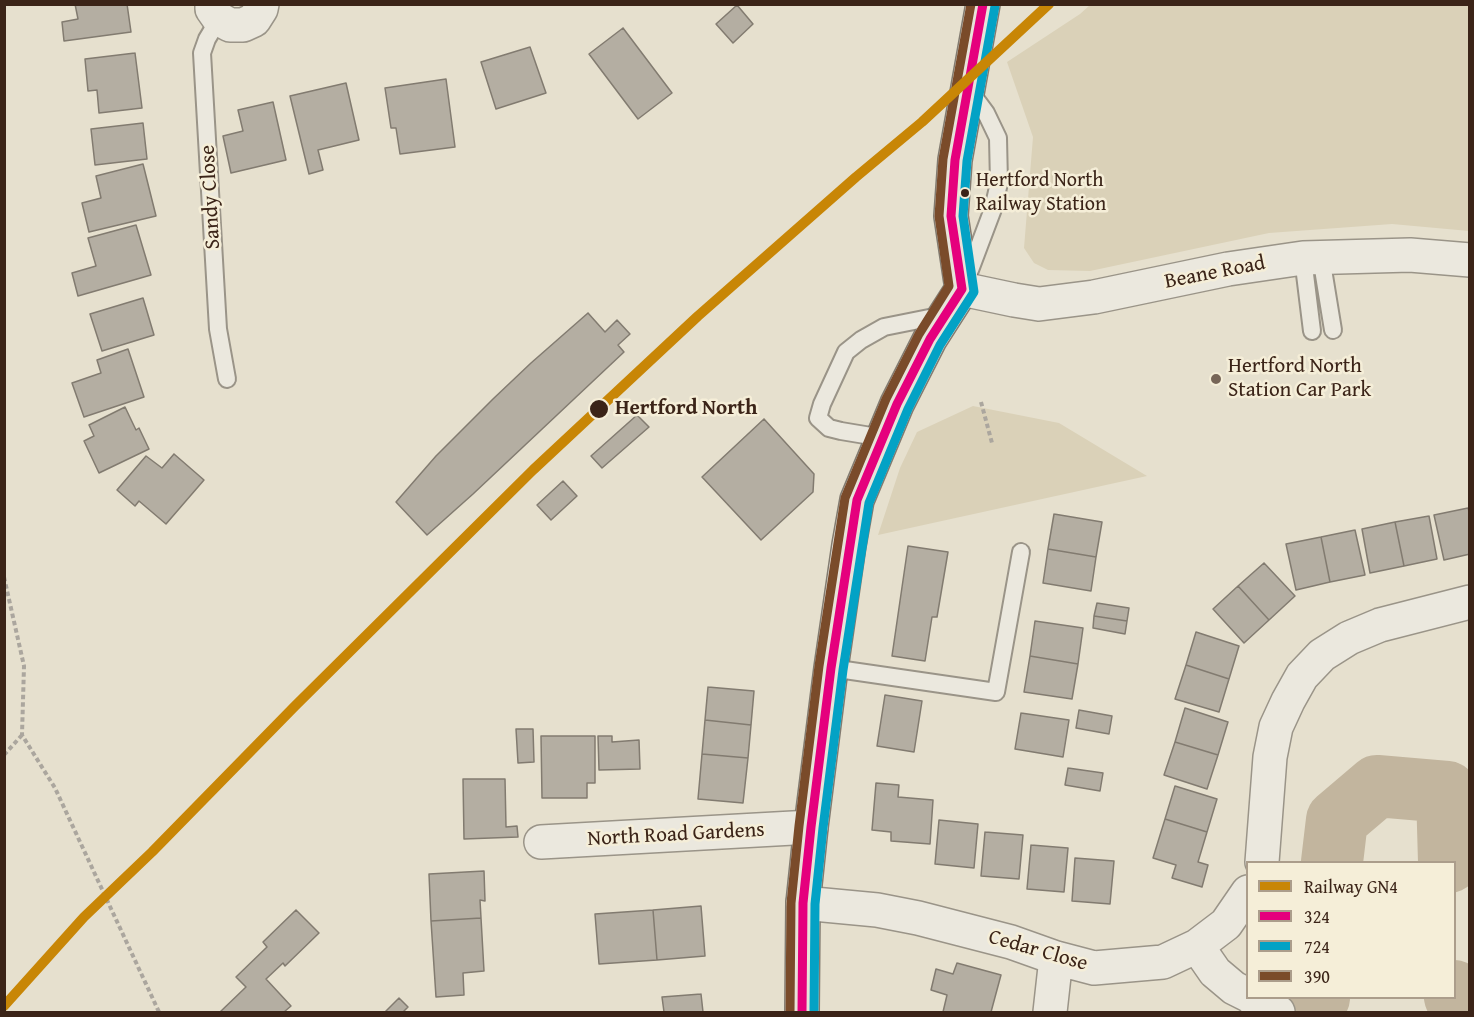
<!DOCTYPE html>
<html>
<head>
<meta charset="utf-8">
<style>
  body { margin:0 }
  #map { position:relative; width:1474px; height:1017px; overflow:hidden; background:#e6e0ce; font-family:"Gentium Book Plus",serif }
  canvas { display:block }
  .frame { position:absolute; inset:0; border:6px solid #3b2418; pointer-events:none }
  .legend { position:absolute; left:1246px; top:861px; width:210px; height:138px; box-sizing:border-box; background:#f5eed8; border:2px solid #ab9d8b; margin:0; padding:8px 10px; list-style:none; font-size:18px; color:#3b2418 }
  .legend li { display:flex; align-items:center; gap:12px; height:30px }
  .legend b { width:30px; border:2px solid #ab9d8b }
</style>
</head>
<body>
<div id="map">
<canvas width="1474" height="1017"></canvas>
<div class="frame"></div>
<ul class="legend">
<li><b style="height:8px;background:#c88606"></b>Railway GN4</li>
<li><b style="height:8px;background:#e5007d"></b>324</li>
<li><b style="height:8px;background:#03a2c5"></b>724</li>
<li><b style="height:8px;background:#7a4b2a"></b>390</li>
</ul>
</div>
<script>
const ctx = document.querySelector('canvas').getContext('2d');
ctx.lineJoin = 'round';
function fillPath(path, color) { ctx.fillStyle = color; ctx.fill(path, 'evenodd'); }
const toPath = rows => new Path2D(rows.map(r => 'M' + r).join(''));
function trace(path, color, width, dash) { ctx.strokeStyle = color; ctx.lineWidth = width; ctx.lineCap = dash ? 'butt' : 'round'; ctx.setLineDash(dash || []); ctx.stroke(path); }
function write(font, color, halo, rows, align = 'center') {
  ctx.font = font + ' "Gentium Book Plus",serif'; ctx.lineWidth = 5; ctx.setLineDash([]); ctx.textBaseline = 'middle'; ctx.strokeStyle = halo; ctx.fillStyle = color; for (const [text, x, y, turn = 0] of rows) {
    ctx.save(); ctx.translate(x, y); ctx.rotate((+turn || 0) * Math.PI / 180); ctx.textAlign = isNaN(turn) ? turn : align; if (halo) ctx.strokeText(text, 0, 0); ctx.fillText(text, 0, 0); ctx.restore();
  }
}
const green = toPath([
  [1090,5,1469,5,1469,231,1392,224,1269,233,1090,271,1048,270,1034,263,1024,248,1033,137,1007,62,1080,14],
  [973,406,1059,423,1147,476,878,535,900,468,917,432]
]);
const river = toPath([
  [1447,792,1449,862],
  [1332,862,1337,820,1377,786,1447,792],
  [1454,991,1455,997,1462,1012],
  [1312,1012,1319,998]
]);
const building = toPath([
  [75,4,127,4,131,32,64,41,62,22,78,19,75,4],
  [737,5,753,24,733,43,716,24,737,5],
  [623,28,672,93,638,119,589,54,623,28],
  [530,47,546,93,496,109,481,62,530,47],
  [135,53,142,108,99,113,97,90,88,91,85,59,135,53],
  [446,79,455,147,400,154,396,128,391,128,385,88,446,79],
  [346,83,359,140,318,150,323,170,309,174,290,96,346,83],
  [273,102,286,160,231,173,223,136,243,131,238,110,273,102],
  [143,123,147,159,95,165,91,129,143,123],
  [143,164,156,216,89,232,82,203,101,198,96,176,143,164],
  [136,225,151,275,78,296,72,273,96,266,88,238,136,225],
  [143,298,154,335,102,351,90,314,143,298],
  [588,313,605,332,617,320,630,334,618,345,624,352,473,494,427,535,396,502,436,456,493,399,531,363,588,313],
  [128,349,144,397,84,417,72,383,101,373,97,360,128,349],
  [125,407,136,430,139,428,149,449,99,473,84,441,94,436,89,425,125,407],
  [637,415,649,427,602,468,591,456,637,415],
  [764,419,814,474,813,492,761,540,702,477,764,419],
  [174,454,204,480,166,524,139,501,135,506,117,490,146,456,162,468,174,454],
  [563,481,577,496,551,520,537,505,563,481],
  [1468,508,1470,514,1470,554,1444,560,1434,515,1468,508],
  [1054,514,1102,522,1096,557,1048,549,1054,514],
  [1429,516,1437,559,1404,566,1395,522,1429,516],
  [1395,522,1404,566,1370,573,1362,529,1395,522],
  [1355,530,1365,575,1330,582,1321,537,1355,530],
  [1321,537,1330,582,1296,590,1286,544,1321,537],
  [908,546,948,552,937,617,932,617,925,661,892,656,908,546],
  [1048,549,1096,557,1091,591,1043,583,1048,549],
  [1264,563,1295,596,1269,620,1238,586,1264,563],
  [1238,586,1269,620,1244,643,1213,609,1238,586],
  [1097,603,1129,608,1127,621,1094,616,1097,603],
  [1094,616,1127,621,1125,634,1093,628,1094,616],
  [1035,621,1083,628,1078,664,1030,656,1035,621],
  [1196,632,1239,646,1229,679,1186,665,1196,632],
  [1030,656,1078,664,1072,699,1024,692,1030,656],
  [1186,665,1229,679,1219,712,1175,699,1186,665],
  [708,687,754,691,751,725,705,720,708,687],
  [885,695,922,701,914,752,877,746,885,695],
  [1185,708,1228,722,1218,755,1175,742,1185,708],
  [1079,710,1112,716,1109,734,1076,728,1079,710],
  [1021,713,1069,720,1063,757,1015,749,1021,713],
  [705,720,751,725,748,758,702,754,705,720],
  [516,729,533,729,534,762,518,763,516,729],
  [541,736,595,736,595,783,587,783,587,798,542,798,541,736],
  [598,736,612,736,612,742,639,740,640,769,599,770,598,736],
  [1175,742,1218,755,1207,789,1164,775,1175,742],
  [702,754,748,758,743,803,698,799,702,754],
  [1068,768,1103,773,1100,791,1065,785,1068,768],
  [463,779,505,779,506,827,517,826,518,837,464,839,463,779],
  [876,783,899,785,898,797,933,800,930,844,891,841,891,832,872,830,876,783],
  [1175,786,1217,799,1207,832,1165,819,1175,786],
  [1165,819,1207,832,1198,862,1208,865,1202,887,1172,878,1176,865,1153,858,1165,819],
  [939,820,978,824,974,868,935,864,939,820],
  [985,832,1023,835,1019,879,981,876,985,832],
  [1031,845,1068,848,1064,892,1027,889,1031,845],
  [1075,858,1114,861,1110,904,1072,901,1075,858],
  [484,871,485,901,480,900,481,918,431,921,429,874,484,871],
  [701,906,705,956,657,960,653,910,701,906],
  [296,910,319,933,285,966,283,963,266,979,291,1006,284,1012,220,1012,246,987,236,977,267,947,263,942,296,910],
  [653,910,657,960,599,964,595,914,653,910],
  [481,918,484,971,463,973,464,995,436,997,431,921,481,918],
  [957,963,1001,975,991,1012,943,1012,947,995,931,990,936,969,953,974,957,963],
  [701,994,703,1012,664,1012,662,997,701,994],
  [399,998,408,1007,403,1012,385,1012,399,998]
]);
const path = toPath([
  [981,402,992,443],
  [4,577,24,666,22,735,55,788,159,1012],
  [4,755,22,735]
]);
const lane = toPath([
  [219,19,207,39,202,53,218,329,227,379],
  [1321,257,1333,330],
  [1303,258,1312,331],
  [967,278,993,209,999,183,998,138,986,113,969,90],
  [883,438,841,431,829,428,818,418,822,404,846,352,861,340,884,327,944,315],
  [831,668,996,692,1021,552]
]);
const street = toPath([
  [212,4,212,9,219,19,230,25,243,25,254,20,261,9,262,4],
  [962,289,1014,300,1039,304,1094,297,1228,269,1303,258,1410,255,1470,260],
  [541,842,811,827],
  [1262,862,1270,757,1276,727,1288,701,1302,676,1322,655,1349,638,1380,625,1470,602],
  [803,903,877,910,918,918,1011,942,1056,958,1094,968,1163,962,1197,946,1226,924,1248,892],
  [1197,946,1215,972,1234,988,1248,995],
  [1252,998,1278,1012],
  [1050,1012,1056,958]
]);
const primary = toPath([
  [802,1012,803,903,811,827,831,668,849,545,857,500,897,404,930,339,962,289,951,216,955,160,983,4]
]);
const bus1 = toPath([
  [802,1012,803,903,811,827,831,668,857,500,897,404,930,339,962,289,951,216,955,160,983,4]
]);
const bus2 = toPath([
  [814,1012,815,904,823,828,843,670,869,503,908,409,940,345,974,292,963,216,967,161,995,6]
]);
const bus3 = toPath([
  [790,1012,791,903,799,826,819,666,845,498,886,399,919,334,949,286,939,216,943,159,971,4]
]);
const rail1 = toPath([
  [4,1006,84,917,152,852,295,706,533,470,698,316,856,177,922,122,1049,4]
]);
const markers = [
  [965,193,5,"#3b2418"],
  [1216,379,6,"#776658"],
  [599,409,10,"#3b2418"]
];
const busNames = [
  ["Hertford North",976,181],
  ["Railway Station",976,205]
];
const streetNames = [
  ["Sandy Close",211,197,-93],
  ["Beane Road",1215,273,-11],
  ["North Road Gardens",676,835,-3],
  ["Cedar Close",1038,951,16]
];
const poiNames = [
  ["Hertford North",1228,367],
  ["Station Car Park",1228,391]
];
const stopNames = [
  ["Hertford North",615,409]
];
fillPath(green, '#dad1b8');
trace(river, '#c2b59e', 62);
fillPath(building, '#b4aea2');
trace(building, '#827b70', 1.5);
trace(lane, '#9a9488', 20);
trace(street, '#9a9488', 36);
trace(primary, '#827b70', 36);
trace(path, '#aba69e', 4, [4.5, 3]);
trace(lane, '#ebe8de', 16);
trace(street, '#ebe8de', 33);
trace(primary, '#e8e3d9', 33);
trace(bus1, '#e5007d', 9);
trace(bus2, '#03a2c5', 9);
trace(bus3, '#7a4b2a', 9);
trace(rail1, '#c88606', 10);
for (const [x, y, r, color] of markers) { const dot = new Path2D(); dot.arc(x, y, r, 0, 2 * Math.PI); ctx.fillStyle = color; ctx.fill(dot); trace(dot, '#f5eed8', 2); }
write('20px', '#3b2418', '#f5eed8', busNames, 'left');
write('21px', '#3b2418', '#f5eed8', streetNames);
write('21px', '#3b2418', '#f5eed8', poiNames, 'left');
write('bold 21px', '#3b2418', '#f5eed8', stopNames, 'left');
</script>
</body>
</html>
